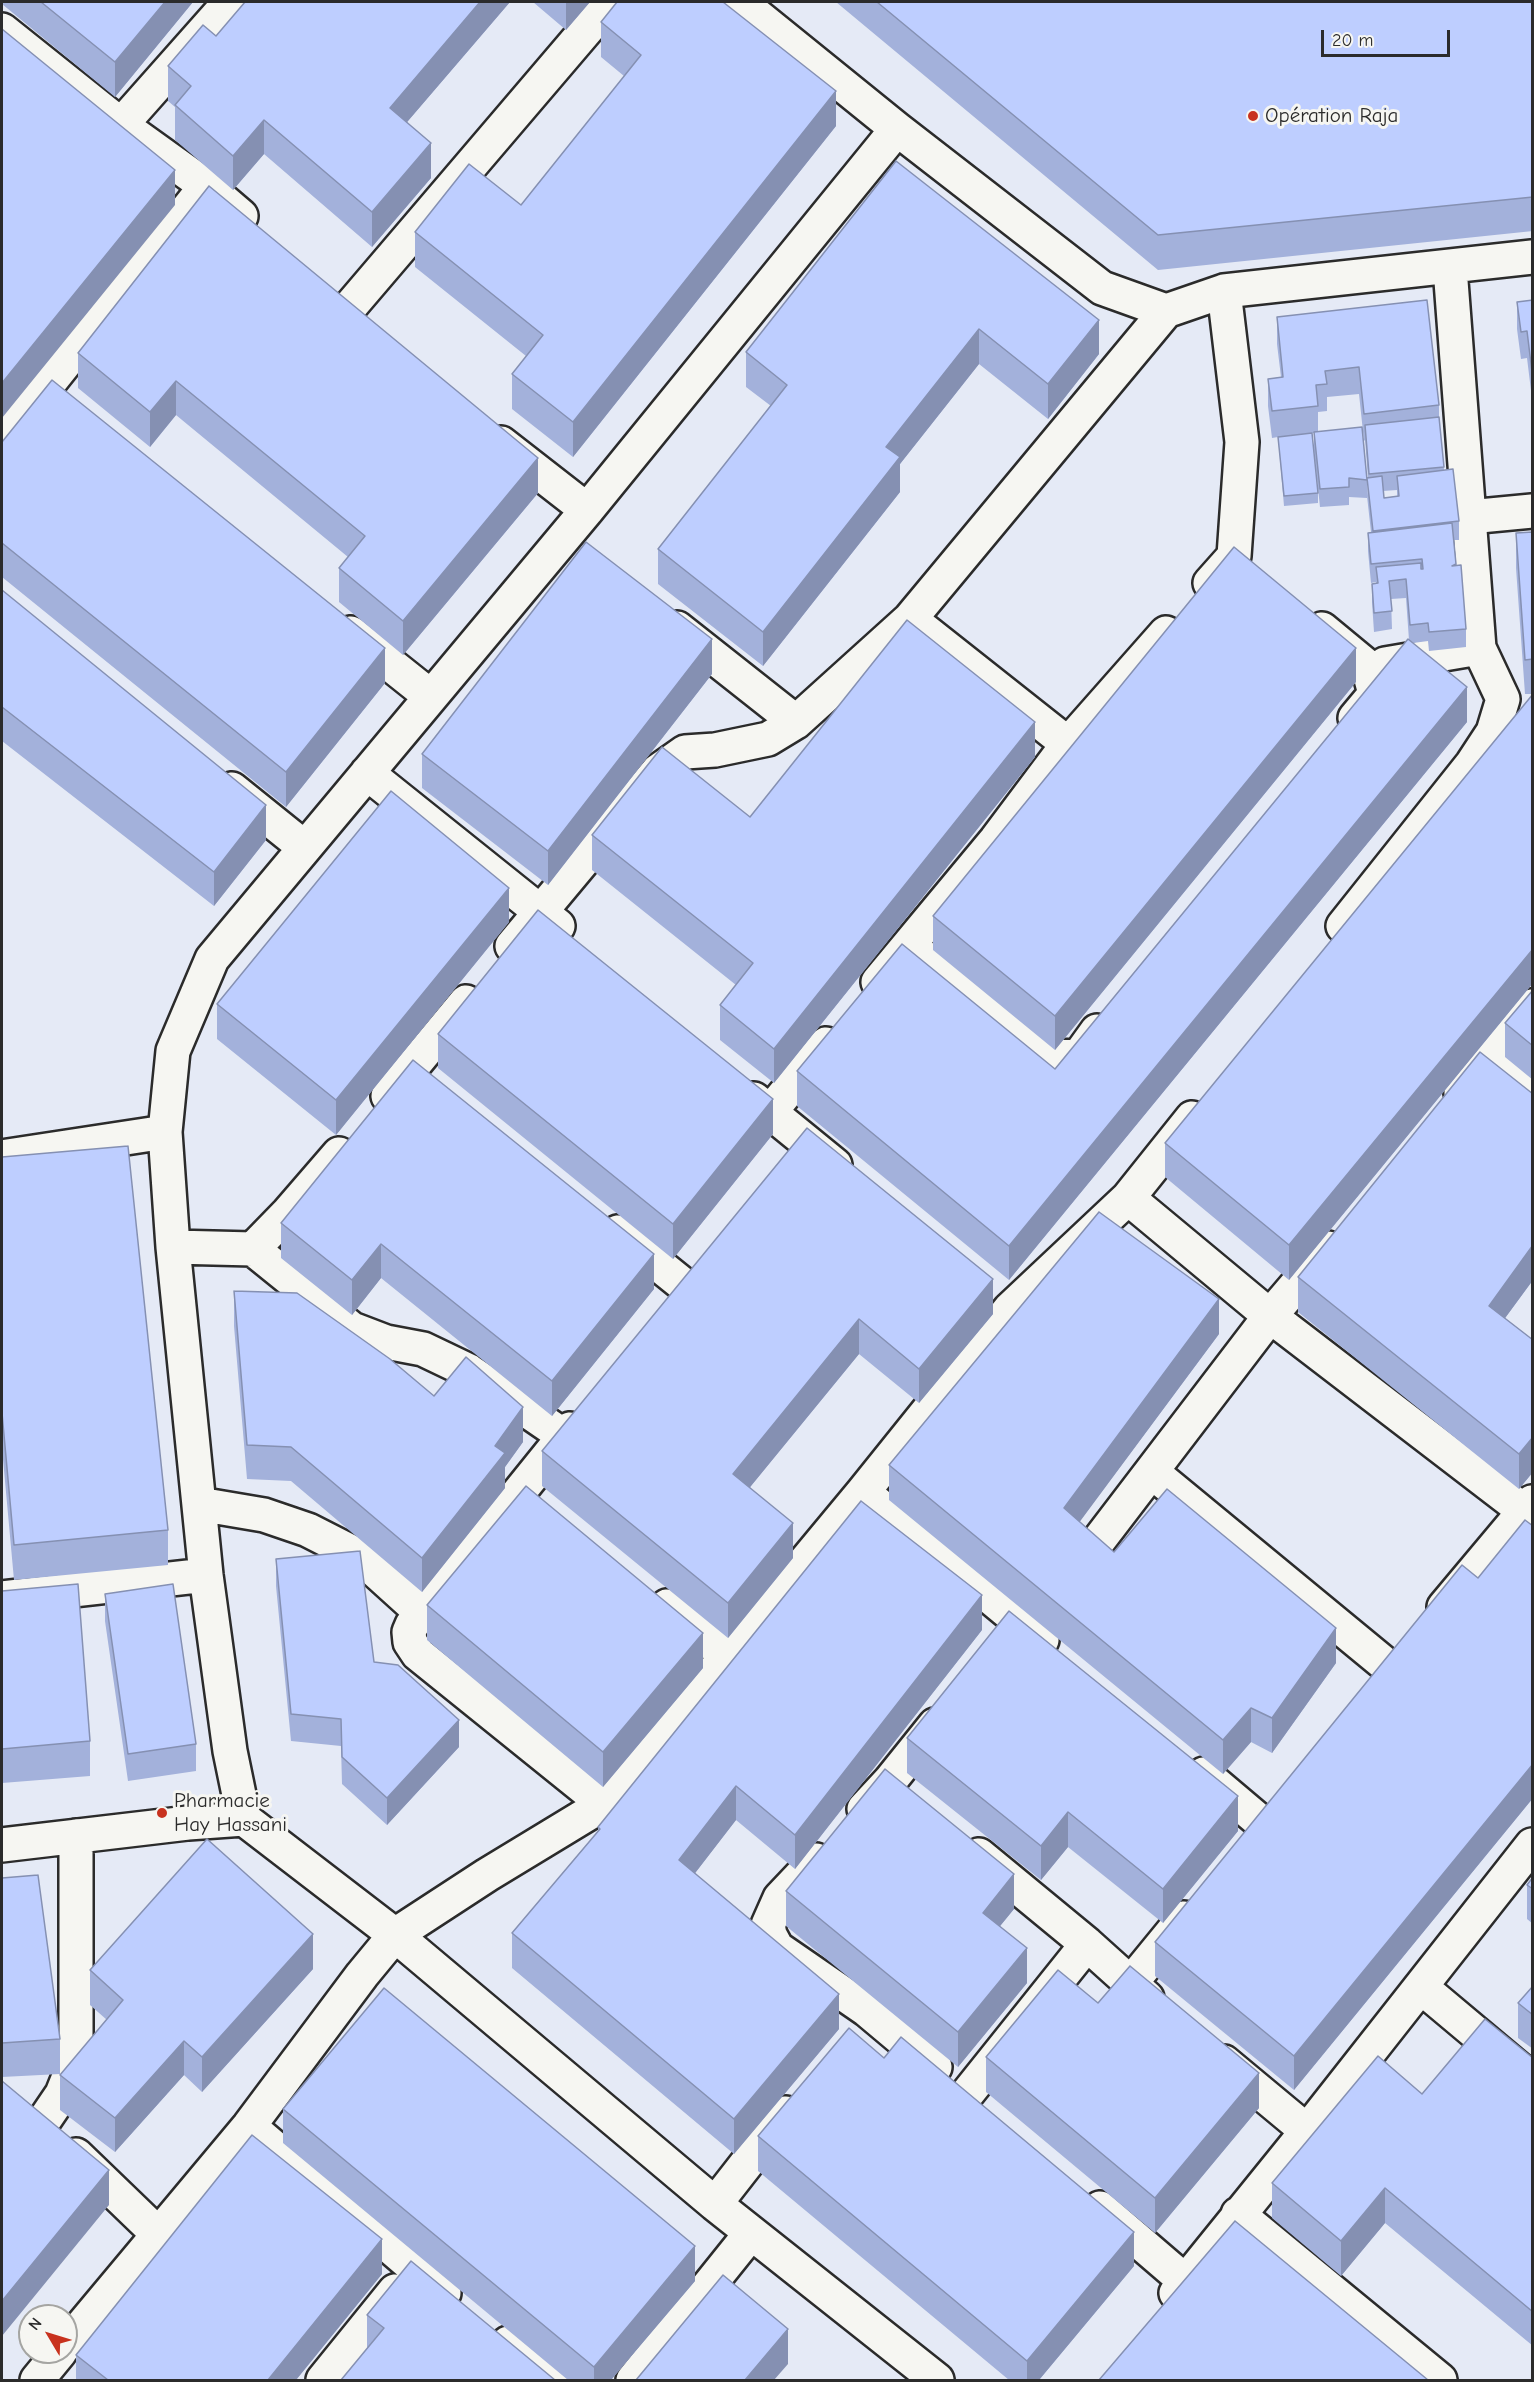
<!DOCTYPE html>
<html>
<head>
<meta charset="utf-8">
<style>
  body { margin:0 }
  #map { position:relative; width:1534px; height:2382px; overflow:hidden; background:#e5eaf6; font-family:"Comic Neue",sans-serif }
  canvas { display:block }
  .frame { position:absolute; inset:0; border:3px solid #2b2b2b; pointer-events:none }
  .north { position:absolute; left:18px; top:2304px; width:60px; height:60px; box-sizing:border-box; background:#f6f6f2; border:2px solid #a5a5a2; border-radius:50%; rotate:308deg; font-size:16px; font-weight:700; line-height:24px; text-align:center; color:#2b2b2b }
  .north::after { content:''; display:block; margin:auto; width:21px; height:27px; background:#c8321e; clip-path:polygon(50% 0,100% 100%,50% 72%,0 100%) }
  .scale { position:absolute; left:1321px; top:30px; width:129px; height:27px; box-sizing:border-box; border:3px solid #2b2b2b; border-top:0; padding-left:8px; font-size:18px; line-height:21px; white-space:nowrap; color:#2b2b2b; -webkit-text-stroke:4px #f6f6f2; paint-order:stroke }
</style>
</head>
<body>
<div id="map">
<canvas width="1534" height="2382"></canvas>
<div class="frame"></div>
<div class="north">N</div>
<div class="scale">20 m</div>
</div>
<script>
const ctx = document.querySelector('canvas').getContext('2d');
ctx.lineJoin = 'round';
const toPath = rows => new Path2D(rows.map(r => 'M' + r).join(''));
function trace(path, color, width, dash) { ctx.strokeStyle = color; ctx.lineWidth = width; ctx.lineCap = dash ? 'butt' : 'round'; ctx.setLineDash(dash || []); ctx.stroke(path); }
function fillPath(path, color) { ctx.fillStyle = color; ctx.fill(path, 'evenodd'); }
function write(font, color, halo, rows, align = 'center') {
  ctx.font = font + ' "Comic Neue",sans-serif'; ctx.lineWidth = 6; ctx.setLineDash([]); ctx.textBaseline = 'middle'; ctx.strokeStyle = halo; ctx.fillStyle = color; for (const [text, x, y, turn = 0] of rows) {
    ctx.save(); ctx.translate(x, y); ctx.rotate((+turn || 0) * Math.PI / 180); ctx.textAlign = isNaN(turn) ? turn : align; if (halo) ctx.strokeText(text, 0, 0); ctx.fillText(text, 0, 0); ctx.restore();
  }
}
const minor = toPath([
  [230,2,121,125,206,186,241,216],
  [740,2,897,129,1102,288,1166,311,1224,291,1532,257],
  [2,30,121,125],
  [349,308,610,2],
  [2,435,45,388,206,186],
  [501,443,587,510],
  [1469,517,1532,511],
  [1210,583,1234,556,1242,442,1224,291],
  [910,619,1068,744],
  [677,628,796,722],
  [1322,629,1368,667,1375,694,1355,718],
  [351,633,430,696],
  [1385,664,1479,648],
  [367,773,558,926],
  [232,789,304,847],
  [1343,926,1472,764,1493,732,1503,699,1479,648,1450,268],
  [909,945,1035,1050,1047,1057,1079,1056,1097,1031],
  [512,946,658,771,685,752,715,750,768,739,796,722,910,619,1166,311],
  [878,982,996,840,1068,744,1166,633],
  [1490,1058,1532,1094],
  [1461,1093,1532,1006],
  [388,1096,466,1002],
  [754,1099,835,1165],
  [770,1112,826,1044],
  [2,1157,165,1132],
  [1128,1198,1270,1316,1532,1517],
  [618,1232,685,1286],
  [173,1247,253,1249,288,1213,339,1154],
  [253,1249,352,1329,386,1342,423,1349,469,1371,564,1436],
  [570,1429,412,1625,409,1632,410,1642,418,1654,604,1804],
  [1152,1472,1391,1669],
  [863,1492,1042,1640],
  [199,1504,264,1515,308,1530,359,1556,422,1613],
  [1099,1540,1270,1316,1328,1248],
  [2,1598,206,1575],
  [667,1606,727,1656],
  [1444,1607,1532,1502],
  [1204,1774,1262,1823],
  [864,1809,890,1781,935,1725],
  [244,1819,230,1751,206,1575,173,1247,165,1132,173,1051,212,959,587,510,897,129],
  [2,1845,188,1823,244,1819,395,1935,715,2204,937,2380],
  [979,1855,1087,1944,1147,1998],
  [816,1860,780,1898,768,1925,770,1935,777,1948,867,2010,935,2067],
  [1130,1984,1184,1918],
  [1421,1987,1532,2080],
  [1224,2062,1307,2131],
  [967,2094,1087,1944],
  [43,2122,62,2094,72,2069,76,2041,76,1836],
  [249,2126,444,2293],
  [76,2155,159,2235],
  [715,2204,786,2113],
  [1100,2208,1185,2281],
  [1238,2214,1440,2380],
  [1176,2293,1307,2131,1532,1845],
  [508,2343,556,2380],
  [66,2345,249,2126,362,1975,395,1935,487,1875,604,1804,863,1492,1010,1309,1128,1198,1192,1118],
  [37,2380,60,2352],
  [323,2380,395,2291],
  [633,2380,751,2233]
]);
const wall = toPath([
  [2,2,193,2,115,97,2,4],
  [510,2,407,122,431,178,372,247,264,154,233,190,175,140,175,107,168,101,168,66,216,36],
  [533,2,590,2,566,30],
  [836,2,1533,2,1533,231,1158,270],
  [601,22,836,126,573,457,512,409,512,374,526,356,415,267,415,232,521,205,624,76,601,57],
  [896,161,1099,354,1048,419,979,364,900,464,900,492,763,666,658,584,658,549,771,406,746,387,746,352],
  [209,186,538,493,403,655,339,602,339,568,348,557,176,415,150,447,78,388,78,353],
  [1533,300,1533,407,1527,358,1521,359,1517,329,1517,302],
  [1277,317,1439,405,1439,417,1444,470,1459,521,1459,540,1453,540,1456,565,1466,629,1466,647,1429,651,1428,641,1413,643,1467,722,1009,1280,797,1106,797,1071,1055,1069,1409,640,1406,598,1391,599,1392,629,1374,632,1372,602,1372,584,1376,583,1376,582,1371,583,1368,551,1368,533,1371,532,1367,496,1368,478,1365,440,1364,441,1359,394,1327,397,1327,411,1318,412,1318,432,1367,480,1367,498,1349,497,1349,505,1320,507,1314,451,1314,433,1312,433,1318,493,1318,503,1284,506,1278,437,1272,438,1268,406,1268,379,1281,377,1277,344],
  [1397,490,1397,496,1384,498,1383,491],
  [2,442,385,683,286,807,2,577],
  [1533,532,1533,694,1525,694,1516,568,1516,533],
  [2,590,266,840,214,906,2,741],
  [712,674,548,885,422,788,422,754],
  [1356,682,1055,1050,933,950,933,916],
  [1533,694,1533,983,1289,1280,1165,1177,1165,1143],
  [1035,757,774,1083,720,1040,720,1005,736,985,592,870,592,835,750,817],
  [509,922,336,1135,217,1039,217,1004],
  [1533,990,1533,1080,1505,1057,1505,1023],
  [438,1034,773,1134,673,1259,438,1068],
  [1533,1094,1533,1280,1505,1318,1533,1340,1533,1472,1519,1489,1298,1312,1298,1277],
  [807,1128,993,1314,919,1403,859,1354,750,1487,793,1558,728,1638,542,1486,542,1451],
  [2,1157,168,1530,168,1565,14,1580,2,1448],
  [281,1223,654,1289,552,1416,381,1278,352,1315,281,1258],
  [234,1291,434,1396,523,1442,505,1467,505,1488,422,1592,291,1481,247,1479,234,1326],
  [1219,1334,1079,1522,1114,1552,1336,1663,1272,1753,1251,1742,1223,1774,889,1500,889,1465],
  [1533,1526,1533,1798,1294,2090,1155,1976,1155,1942,1478,1578],
  [276,1559,374,1662,459,1747,387,1825,342,1784,341,1746,291,1741,276,1586],
  [2,1591,90,1741,90,1776,2,1783],
  [105,1594,196,1744,196,1771,128,1781,105,1621],
  [427,1605,703,1668,603,1787,427,1640],
  [982,1630,795,1869,736,1820,695,1873,839,2029,734,2154,512,1968,512,1933,598,1831,598,1827],
  [907,1738,1238,1831,1163,1923,1068,1847,1041,1880,907,1773],
  [1533,1877,1533,1924,1527,1919,1527,1885],
  [2,1878,60,2039,60,2074,2,2077],
  [786,1891,1014,1909,1000,1926,1027,1983,958,2067,786,1926],
  [313,1969,202,2092,184,2075,115,2152,60,2110,60,2075,107,2020,90,2005,90,1970],
  [1533,1986,1533,2049,1518,2038,1518,2003],
  [1098,2003,1259,2108,1155,2233,986,2092,986,2057],
  [1533,2058,1533,2346,1385,2223,1341,2276,1272,2218,1272,2183,1422,2094],
  [283,2109,695,2281,611,2380,568,2380,283,2143],
  [758,2136,1134,2266,1039,2380,1009,2380,758,2171],
  [382,2274,296,2380,76,2380,76,2355],
  [367,2315,555,2380,367,2348]
]);
const shadedWall = toPath([
  [165,2,193,2,115,97,115,62],
  [480,2,510,2,390,142,390,108],
  [566,2,590,2,566,30],
  [836,91,836,126,573,457,573,422],
  [264,120,264,154,233,190,233,156],
  [431,143,431,178,372,247,372,212],
  [175,170,175,205,2,418,2,383],
  [1099,320,1099,354,1048,419,1048,384],
  [979,329,979,364,900,464,900,492,763,666,763,632,886,447],
  [176,381,176,415,150,447,150,412],
  [538,458,538,493,403,655,403,621],
  [712,639,712,674,548,885,548,851],
  [385,648,385,683,286,807,286,772],
  [1356,648,1356,682,1055,1050,1055,1016],
  [1467,687,1467,722,1009,1280,1009,1246],
  [1035,722,1035,757,774,1083,774,1049],
  [266,805,266,840,214,906,214,872],
  [509,888,509,922,336,1135,336,1100],
  [1533,949,1533,983,1289,1280,1289,1245],
  [773,1099,773,1134,673,1259,673,1224],
  [381,1244,381,1278,352,1315,352,1280],
  [1533,1245,1533,1280,1489,1340,1489,1306],
  [654,1254,654,1289,552,1416,552,1381],
  [993,1279,993,1314,919,1403,919,1369],
  [1219,1299,1219,1334,1064,1543,1064,1508],
  [859,1319,859,1354,733,1508,733,1474],
  [523,1407,523,1442,505,1467,505,1488,422,1592,422,1558,495,1446],
  [1533,1437,1533,1472,1519,1489,1519,1454],
  [793,1523,793,1558,728,1638,728,1603],
  [982,1595,982,1630,795,1869,795,1835],
  [1336,1628,1336,1663,1272,1753,1272,1718],
  [703,1633,703,1668,603,1787,603,1752],
  [1251,1708,1251,1742,1223,1774,1223,1740],
  [459,1720,459,1747,387,1825,387,1798],
  [1533,1764,1533,1798,1294,2090,1294,2056],
  [736,1786,736,1820,679,1894,679,1860],
  [1238,1796,1238,1831,1163,1923,1163,1889],
  [1068,1812,1068,1847,1041,1880,1041,1846],
  [1014,1874,1014,1909,983,1947,983,1913],
  [313,1934,313,1969,202,2092,202,2057],
  [1027,1948,1027,1983,958,2067,958,2032],
  [839,1994,839,2029,734,2154,734,2119],
  [184,2041,184,2075,115,2152,115,2118],
  [1259,2073,1259,2108,1155,2233,1155,2198],
  [109,2170,109,2205,2,2336,2,2301],
  [1385,2188,1385,2223,1341,2276,1341,2241],
  [1134,2232,1134,2266,1039,2380,1027,2380,1027,2361],
  [382,2239,382,2274,296,2380,268,2380],
  [695,2246,695,2281,611,2380,594,2380,594,2367],
  [788,2329,788,2364,774,2380,745,2380]
]);
const building = toPath([
  [41,2,165,2,115,62,41,2],
  [245,2,480,2,390,108,431,143,372,212,264,120,233,156,175,105,191,86,168,66,203,25,216,36,245,2],
  [617,2,723,2,836,91,573,422,512,374,543,335,415,232,469,164,521,205,641,55,601,22,617,2],
  [877,2,1533,2,1533,197,1158,235,877,2],
  [2,29,175,170,2,383,2,29],
  [896,161,1099,320,1048,384,979,329,886,447,900,457,763,632,658,549,787,385,746,352,896,161],
  [209,186,538,458,403,621,339,568,365,536,176,381,150,412,78,353,209,186],
  [1427,300,1439,405,1364,414,1359,367,1325,371,1327,384,1316,385,1318,406,1272,411,1268,379,1283,377,1277,317,1427,300],
  [1533,300,1533,380,1527,331,1521,332,1517,302,1533,300],
  [52,380,385,648,286,772,2,543,2,442,52,380],
  [1439,417,1444,467,1369,474,1365,425,1439,417],
  [1362,427,1367,480,1349,478,1349,487,1320,489,1314,432,1362,427],
  [1312,433,1318,493,1284,496,1278,437,1312,433],
  [1453,469,1459,521,1373,531,1367,478,1382,476,1384,498,1399,496,1397,476,1453,469],
  [1452,523,1456,564,1452,566,1461,565,1466,629,1429,632,1428,623,1410,625,1406,579,1389,581,1392,611,1374,613,1372,584,1378,583,1376,567,1421,563,1421,569,1423,569,1422,559,1371,564,1368,533,1452,523],
  [1533,532,1533,659,1525,660,1516,533,1533,532],
  [586,542,712,639,548,851,422,754,586,542],
  [1234,547,1356,648,1055,1016,933,916,1234,547],
  [2,590,266,805,214,872,2,707,2,590],
  [907,620,1035,722,774,1049,720,1005,753,963,592,835,662,747,750,817,907,620],
  [1408,639,1467,687,1009,1246,797,1071,902,944,1055,1069,1408,639],
  [1533,694,1533,949,1289,1245,1165,1143,1533,694],
  [391,791,509,888,336,1100,217,1004,391,791],
  [538,910,773,1099,673,1224,438,1034,538,910],
  [1533,990,1533,1046,1505,1023,1533,990],
  [1480,1052,1533,1094,1533,1245,1489,1306,1533,1340,1533,1437,1519,1454,1298,1277,1480,1052],
  [413,1060,654,1254,552,1381,381,1244,352,1280,281,1223,413,1060],
  [807,1128,993,1279,919,1369,859,1319,733,1474,793,1523,728,1603,542,1451,807,1128],
  [128,1146,168,1530,14,1545,2,1413,2,1157,128,1146],
  [1099,1212,1219,1299,1064,1508,1114,1552,1167,1489,1336,1628,1272,1718,1251,1708,1223,1740,889,1465,1099,1212],
  [234,1291,297,1293,390,1359,434,1396,466,1357,523,1407,495,1446,505,1453,422,1558,291,1447,247,1445,234,1291],
  [526,1486,703,1633,603,1752,427,1605,526,1486],
  [861,1501,982,1595,795,1835,736,1786,679,1860,839,1994,734,2119,512,1933,600,1829,598,1827,861,1501],
  [1525,1520,1533,1526,1533,1764,1294,2056,1155,1942,1462,1565,1478,1578,1525,1520],
  [360,1551,374,1662,398,1665,459,1720,387,1798,342,1757,341,1719,291,1714,276,1559,360,1551],
  [78,1584,90,1741,2,1749,2,1591,78,1584],
  [173,1584,196,1744,128,1754,105,1594,173,1584],
  [1009,1611,1238,1796,1163,1889,1068,1812,1041,1846,907,1738,1009,1611],
  [885,1769,1014,1874,983,1913,1027,1948,958,2032,786,1891,885,1769],
  [207,1839,313,1934,202,2057,184,2041,115,2118,60,2075,123,2000,90,1970,207,1839],
  [38,1875,60,2039,2,2043,2,1878,38,1875],
  [1533,1877,1533,1889,1527,1885,1533,1877],
  [1130,1966,1259,2073,1155,2198,986,2057,1058,1970,1098,2003,1130,1966],
  [1533,1986,1533,2015,1518,2003,1533,1986],
  [384,1988,695,2246,594,2367,283,2109,384,1988],
  [1485,2019,1533,2058,1533,2312,1385,2188,1341,2241,1272,2183,1378,2056,1422,2094,1485,2019],
  [849,2028,884,2058,901,2037,1134,2232,1027,2361,758,2136,849,2028],
  [2,2081,109,2170,2,2301,2,2081],
  [252,2135,382,2239,268,2380,108,2380,76,2355,252,2135],
  [1235,2221,1428,2380,1099,2380,1235,2221],
  [411,2261,555,2380,341,2380,384,2328,367,2315,411,2261],
  [723,2275,788,2329,745,2380,636,2380,723,2275]
]);
const markers = [
  [1253,116,6,"#c8321e"],
  [162,1813,6,"#c8321e"]
];
const poiNames = [
  ["Opération Raja",1265,116],
  ["Pharmacie",174,1801],
  ["Hay Hassani",174,1825]
];
trace(minor, '#2b2b2b', 38);
trace(minor, '#f6f6f2', 33);
fillPath(wall, '#a3b1db');
fillPath(shadedWall, '#8590b2');
fillPath(building, '#beceff');
trace(building, '#8590b2', 1.5);
for (const [x, y, r, color] of markers) { const dot = new Path2D(); dot.arc(x, y, r, 0, 2 * Math.PI); ctx.fillStyle = color; ctx.fill(dot); trace(dot, '#f6f6f2', 2); }
write('21px', '#2b2b2b', '#f6f6f2', poiNames, 'left');
</script>
</body>
</html>
